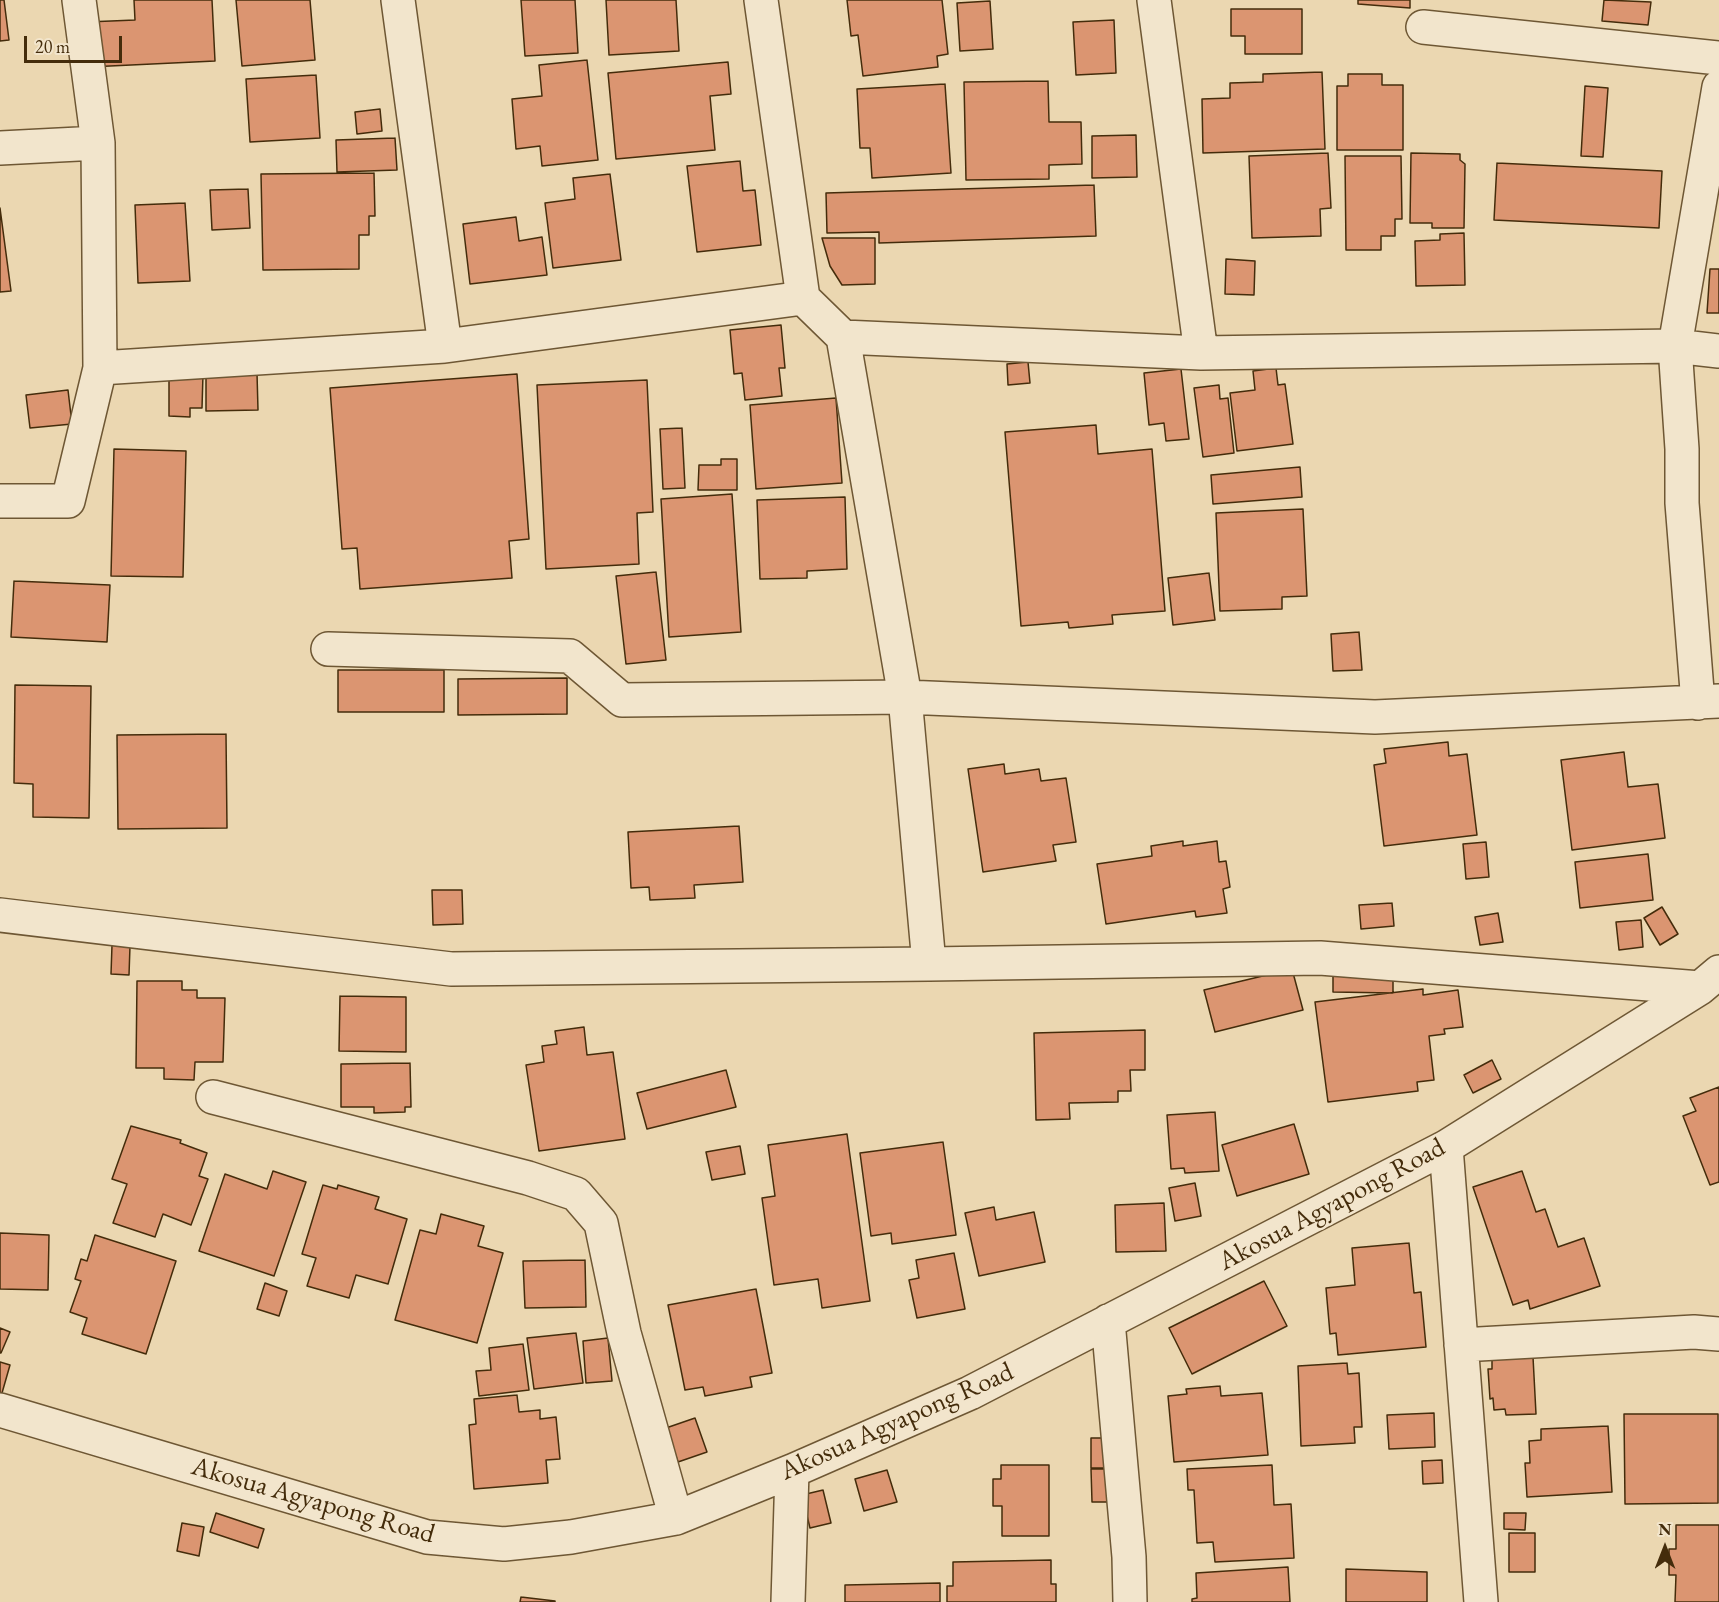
<!DOCTYPE html>
<html>
<head>
<meta charset="utf-8">
<style>
  body { margin:0 }
  #map { position:relative; width:1719px; height:1602px; overflow:hidden; background:#ebd7b1; font-family:"EB Garamond",serif }
  canvas { display:block }
  .north { position:absolute; left:1635px; top:1518px; width:60px; height:60px; -webkit-text-stroke:4px #f2e5cc; paint-order:stroke; rotate:0deg; font-size:16px; font-weight:700; line-height:24px; text-align:center; color:#442c0b }
  .north::after { content:''; display:block; margin:auto; width:21px; height:27px; background:#442c0b; clip-path:polygon(50% 0,100% 100%,50% 72%,0 100%) }
  .scale { position:absolute; left:24px; top:36px; width:98px; height:27px; box-sizing:border-box; border:3px solid #442c0b; border-top:0; padding-left:8px; font-size:18px; line-height:21px; white-space:nowrap; color:#442c0b; -webkit-text-stroke:4px #f2e5cc; paint-order:stroke }
</style>
</head>
<body>
<div id="map">
<canvas width="1719" height="1602"></canvas>
<div class="north">N</div>
<div class="scale">20 m</div>
</div>
<script>
const ctx = document.querySelector('canvas').getContext('2d');
ctx.lineJoin = 'round';
function fillPath(path, color) { ctx.fillStyle = color; ctx.fill(path, 'evenodd'); }
const toPath = rows => new Path2D(rows.map(r => 'M' + r).join(''));
function trace(path, color, width, dash) { ctx.strokeStyle = color; ctx.lineWidth = width; ctx.lineCap = dash ? 'butt' : 'round'; ctx.setLineDash(dash || []); ctx.stroke(path); }
function write(font, color, halo, rows, align = 'center') {
  ctx.font = font + ' "EB Garamond",serif'; ctx.lineWidth = 4.5; ctx.setLineDash([]); ctx.textBaseline = 'middle'; ctx.strokeStyle = halo; ctx.fillStyle = color; for (const [text, x, y, turn = 0] of rows) {
    ctx.save(); ctx.translate(x, y); ctx.rotate((+turn || 0) * Math.PI / 180); ctx.textAlign = isNaN(turn) ? turn : align; if (halo) ctx.strokeText(text, 0, 0); ctx.fillText(text, 0, 0); ctx.restore();
  }
}
const building = toPath([
  [0,0,4,0,9,40,0,41,0,0],
  [134,0,212,0,215,61,89,67,87,22,135,20,134,0],
  [236,0,310,0,315,60,242,66,236,0],
  [521,0,575,0,578,53,525,56,521,0],
  [606,0,676,0,679,51,609,55,606,0],
  [847,0,942,0,948,54,937,56,938,67,863,76,858,35,851,36,847,0],
  [1358,0,1410,0,1410,8,1358,4,1358,0],
  [1604,0,1651,2,1648,25,1602,21,1604,0],
  [990,1,993,49,960,51,957,3,990,1],
  [1231,9,1302,9,1302,54,1245,54,1245,36,1231,36,1231,9],
  [1114,20,1116,73,1076,75,1073,22,1114,20],
  [587,60,598,160,542,166,540,146,516,149,512,99,542,96,539,65,587,60],
  [728,62,731,94,710,96,715,150,616,159,608,73,728,62],
  [1322,72,1325,149,1203,153,1202,99,1230,98,1230,83,1263,82,1263,74,1322,72],
  [1348,74,1382,74,1382,85,1403,85,1403,150,1337,150,1337,86,1348,86,1348,74],
  [316,75,320,138,250,142,246,79,316,75],
  [1048,81,1049,122,1081,122,1082,164,1049,165,1049,179,966,180,964,82,1048,81],
  [945,84,951,173,872,178,870,148,860,148,857,89,945,84],
  [1585,86,1608,88,1603,157,1581,156,1585,86],
  [380,109,382,131,357,134,355,112,380,109],
  [1136,135,1137,177,1092,178,1092,136,1136,135],
  [395,138,397,170,337,172,336,140,395,138],
  [1328,153,1331,208,1320,209,1321,236,1252,238,1249,156,1328,153],
  [1411,153,1460,154,1460,160,1465,164,1464,228,1432,228,1432,223,1410,223,1411,153],
  [1345,156,1401,156,1402,219,1395,219,1395,236,1381,236,1381,250,1346,250,1345,156],
  [740,161,743,191,755,190,761,245,697,252,687,166,740,161],
  [1497,163,1662,171,1659,228,1494,220,1497,163],
  [374,173,375,216,369,216,369,235,359,235,359,269,263,270,261,174,374,173],
  [610,174,621,260,553,268,545,203,575,199,573,178,610,174],
  [1094,185,1096,236,879,243,879,232,827,233,826,193,1094,185],
  [248,189,250,228,212,230,210,190,248,189],
  [185,203,190,281,138,283,135,205,185,203],
  [0,208,11,291,0,292,0,208],
  [516,217,519,241,542,237,547,275,470,284,463,224,516,217],
  [1464,233,1465,285,1416,286,1415,241,1440,240,1440,234,1464,233],
  [822,238,875,238,875,284,842,285,830,266,822,238],
  [1226,259,1255,261,1254,295,1225,294,1226,259],
  [1710,269,1719,269,1719,313,1707,313,1710,269],
  [781,325,785,368,779,368,782,396,745,400,742,373,734,374,730,330,781,325],
  [1028,362,1030,383,1008,385,1007,364,1028,362],
  [1276,368,1278,385,1285,384,1293,444,1237,451,1230,393,1255,390,1253,371,1276,368],
  [1181,369,1189,439,1166,441,1164,423,1149,425,1144,373,1181,369],
  [169,373,203,374,202,408,190,408,190,417,169,416,169,373],
  [257,373,258,410,206,411,206,374,257,373],
  [517,374,529,539,509,541,512,578,360,589,357,548,342,549,330,388,517,374],
  [647,380,653,512,637,513,639,564,546,569,537,385,647,380],
  [1219,385,1220,399,1228,398,1234,453,1203,457,1194,388,1219,385],
  [68,390,72,424,30,428,26,395,68,390],
  [836,398,842,483,756,489,750,405,836,398],
  [1096,425,1098,454,1152,449,1165,611,1112,615,1113,624,1069,628,1068,622,1021,626,1005,432,1096,425],
  [682,428,685,488,663,489,660,429,682,428],
  [114,449,186,451,183,577,111,576,114,449],
  [721,459,737,459,737,490,698,490,699,465,721,465,721,459],
  [1300,467,1302,497,1213,504,1211,475,1300,467],
  [732,494,741,632,669,637,661,499,732,494],
  [845,497,847,569,807,571,807,578,760,579,757,500,845,497],
  [1303,509,1307,596,1282,597,1282,609,1220,611,1216,513,1303,509],
  [656,572,666,660,626,664,616,576,656,572],
  [1209,573,1215,620,1173,625,1168,578,1209,573],
  [14,581,110,585,107,642,11,637,14,581],
  [1359,632,1362,670,1333,671,1331,634,1359,632],
  [338,670,444,670,444,712,338,712,338,670],
  [567,678,567,714,458,715,458,679,567,678],
  [15,685,91,686,89,818,33,817,33,784,14,783,15,685],
  [226,734,227,828,118,829,117,735,226,734],
  [1448,742,1449,756,1467,754,1477,835,1384,846,1374,765,1386,763,1384,749,1448,742],
  [1624,752,1628,787,1658,784,1665,838,1572,850,1561,760,1624,752],
  [1004,764,1005,774,1039,769,1041,781,1066,778,1076,842,1053,845,1056,861,983,872,968,769,1004,764],
  [739,826,743,882,694,885,695,898,650,900,649,887,631,888,628,832,739,826],
  [1183,841,1183,846,1217,841,1219,862,1226,861,1230,887,1223,889,1227,913,1196,917,1195,911,1106,924,1097,864,1152,856,1151,846,1183,841],
  [1486,842,1489,877,1466,879,1463,844,1486,842],
  [1648,854,1653,900,1580,908,1575,862,1648,854],
  [432,890,462,890,463,924,433,925,432,890],
  [1392,903,1394,926,1361,929,1359,905,1392,903],
  [1662,907,1678,934,1660,945,1644,918,1662,907],
  [1498,913,1503,942,1480,945,1475,917,1498,913],
  [1641,920,1643,947,1619,950,1616,922,1641,920],
  [112,945,130,946,129,975,111,974,112,945],
  [1292,969,1303,1010,1215,1032,1204,990,1292,969],
  [1333,971,1393,971,1393,993,1333,992,1333,971],
  [137,981,182,981,182,990,197,990,197,998,225,998,223,1062,195,1062,194,1080,164,1079,164,1068,136,1068,137,981],
  [1423,989,1423,995,1458,990,1463,1027,1444,1029,1445,1034,1429,1036,1434,1080,1417,1082,1418,1091,1328,1102,1315,1002,1423,989],
  [340,996,406,997,406,1052,339,1051,340,996],
  [584,1027,587,1055,613,1052,625,1139,539,1151,526,1065,544,1062,542,1046,557,1044,555,1031,584,1027],
  [1145,1030,1145,1070,1130,1070,1131,1091,1118,1091,1118,1102,1069,1103,1070,1119,1036,1120,1034,1033,1145,1030],
  [1492,1060,1501,1079,1473,1093,1464,1075,1492,1060],
  [410,1063,411,1107,405,1107,405,1112,374,1113,374,1107,341,1107,341,1064,410,1063],
  [726,1070,736,1107,647,1129,637,1093,726,1070],
  [1719,1087,1719,1182,1710,1185,1683,1116,1696,1111,1690,1098,1719,1087],
  [1215,1112,1219,1171,1185,1173,1184,1168,1171,1169,1167,1115,1215,1112],
  [1294,1124,1309,1174,1237,1196,1222,1145,1294,1124],
  [131,1126,181,1140,180,1143,207,1153,199,1176,208,1179,191,1225,163,1214,155,1237,113,1223,127,1184,112,1179,131,1126],
  [847,1134,870,1301,822,1308,818,1279,774,1285,762,1198,775,1196,768,1145,847,1134],
  [943,1142,956,1235,892,1244,891,1233,871,1236,860,1153,943,1142],
  [740,1146,745,1174,712,1180,706,1152,740,1146],
  [273,1171,306,1182,274,1276,199,1251,225,1174,267,1189,273,1171],
  [1522,1171,1536,1212,1545,1209,1558,1247,1584,1238,1600,1286,1530,1309,1528,1300,1513,1305,1473,1187,1522,1171],
  [1195,1183,1201,1216,1175,1221,1169,1188,1195,1183],
  [323,1185,337,1189,338,1185,379,1197,375,1209,407,1219,388,1284,356,1275,349,1298,307,1286,316,1258,302,1254,323,1185],
  [1164,1203,1166,1251,1116,1252,1115,1205,1164,1203],
  [994,1207,996,1220,1034,1212,1045,1262,979,1276,965,1213,994,1207],
  [441,1214,484,1226,478,1246,503,1253,477,1343,395,1320,420,1230,436,1234,441,1214],
  [0,1233,49,1235,48,1290,0,1289,0,1233],
  [95,1235,176,1261,146,1354,82,1334,87,1318,70,1312,81,1281,75,1279,81,1259,87,1261,95,1235],
  [1409,1243,1414,1293,1421,1292,1426,1347,1338,1355,1336,1333,1330,1334,1326,1288,1355,1285,1352,1248,1409,1243],
  [954,1253,965,1309,917,1318,909,1280,919,1278,916,1260,954,1253],
  [585,1260,586,1307,525,1308,523,1261,585,1260],
  [1264,1281,1287,1326,1192,1374,1169,1328,1264,1281],
  [265,1283,287,1291,279,1316,257,1309,265,1283],
  [756,1289,772,1373,750,1377,752,1387,705,1396,703,1387,685,1390,668,1305,756,1289],
  [0,1328,10,1332,1,1353,0,1353,0,1328],
  [576,1333,583,1383,534,1389,527,1338,576,1333],
  [608,1338,612,1381,586,1383,583,1341,608,1338],
  [523,1344,529,1390,479,1396,476,1371,491,1370,489,1348,523,1344],
  [1533,1357,1536,1414,1506,1415,1505,1409,1494,1410,1493,1398,1490,1399,1488,1369,1492,1369,1492,1358,1533,1357],
  [0,1362,10,1365,2,1393,0,1393,0,1362],
  [1347,1363,1348,1374,1359,1373,1362,1427,1354,1427,1355,1443,1301,1446,1298,1366,1347,1363],
  [1220,1386,1221,1396,1262,1393,1268,1455,1174,1462,1168,1396,1187,1394,1186,1389,1220,1386],
  [517,1395,519,1412,540,1410,540,1419,556,1417,560,1459,546,1460,548,1483,474,1489,469,1425,476,1424,474,1399,517,1395],
  [1434,1413,1435,1447,1389,1449,1387,1415,1434,1413],
  [1624,1414,1718,1414,1718,1503,1625,1504,1624,1414],
  [695,1418,707,1452,678,1462,666,1428,695,1418],
  [1608,1426,1612,1492,1527,1497,1525,1463,1530,1463,1529,1441,1541,1440,1541,1429,1608,1426],
  [1091,1438,1105,1438,1105,1468,1091,1468,1091,1438],
  [1442,1460,1443,1483,1423,1484,1422,1461,1442,1460],
  [1001,1465,1049,1465,1049,1536,1002,1536,1002,1506,993,1506,993,1479,1001,1479,1001,1465],
  [1272,1465,1274,1505,1291,1504,1294,1558,1215,1562,1213,1542,1197,1543,1194,1490,1188,1490,1187,1469,1272,1465],
  [1091,1469,1107,1469,1108,1502,1092,1502,1091,1469],
  [887,1470,897,1502,864,1511,855,1479,887,1470],
  [823,1490,831,1523,810,1528,802,1495,823,1490],
  [216,1513,264,1529,258,1548,210,1532,216,1513],
  [1504,1513,1526,1513,1525,1530,1504,1529,1504,1513],
  [182,1523,204,1527,199,1556,177,1551,182,1523],
  [1676,1525,1719,1525,1719,1602,1675,1602,1676,1575,1669,1575,1669,1549,1676,1549,1676,1525],
  [1509,1533,1535,1533,1535,1572,1509,1572,1509,1533],
  [1051,1560,1051,1584,1056,1584,1056,1602,947,1602,947,1586,953,1586,953,1562,1051,1560],
  [1288,1567,1290,1602,1192,1602,1192,1599,1197,1598,1196,1573,1288,1567],
  [1346,1569,1427,1572,1427,1602,1346,1602,1346,1569],
  [940,1583,940,1602,845,1602,845,1585,940,1583],
  [521,1597,555,1601,555,1602,520,1602,521,1597]
]);
const minor = toPath([
  [79,0,98,143],
  [398,0,445,346],
  [761,0,803,298],
  [1154,0,1201,353],
  [1423,27,1719,58],
  [0,148,98,143,100,368,68,501,0,501],
  [1719,351,1675,346,1201,353,843,337,905,697,1375,717,1719,701],
  [100,368,445,346,803,298,843,337],
  [328,649,570,656,622,700,905,697,929,964,1320,958,1700,988],
  [1698,703,1682,503,1682,449,1675,346,1719,87],
  [0,915,451,969,929,964],
  [213,1097,528,1178,576,1194,601,1223,624,1333,676,1518],
  [1446,1147,1481,1602],
  [1108,1321,1129,1557,1130,1602],
  [1461,1345,1694,1332,1719,1334],
  [0,1410,427,1537,504,1544,571,1537,676,1518,792,1471,970,1393,1446,1147,1700,988,1719,972],
  [788,1602,792,1471]
]);
const streetNames = [
  ["Akosua Agyapong Road",1332,1205,-28],
  ["Akosua Agyapong Road",897,1422,-24],
  ["Akosua Agyapong Road",313,1501,16]
];
fillPath(building, '#db9571');
trace(building, '#442c0b', 1.5);
trace(minor, '#6e5734', 36);
trace(minor, '#f2e5cc', 33);
write('27px', '#442c0b', '#f2e5cc', streetNames);
</script>
</body>
</html>
